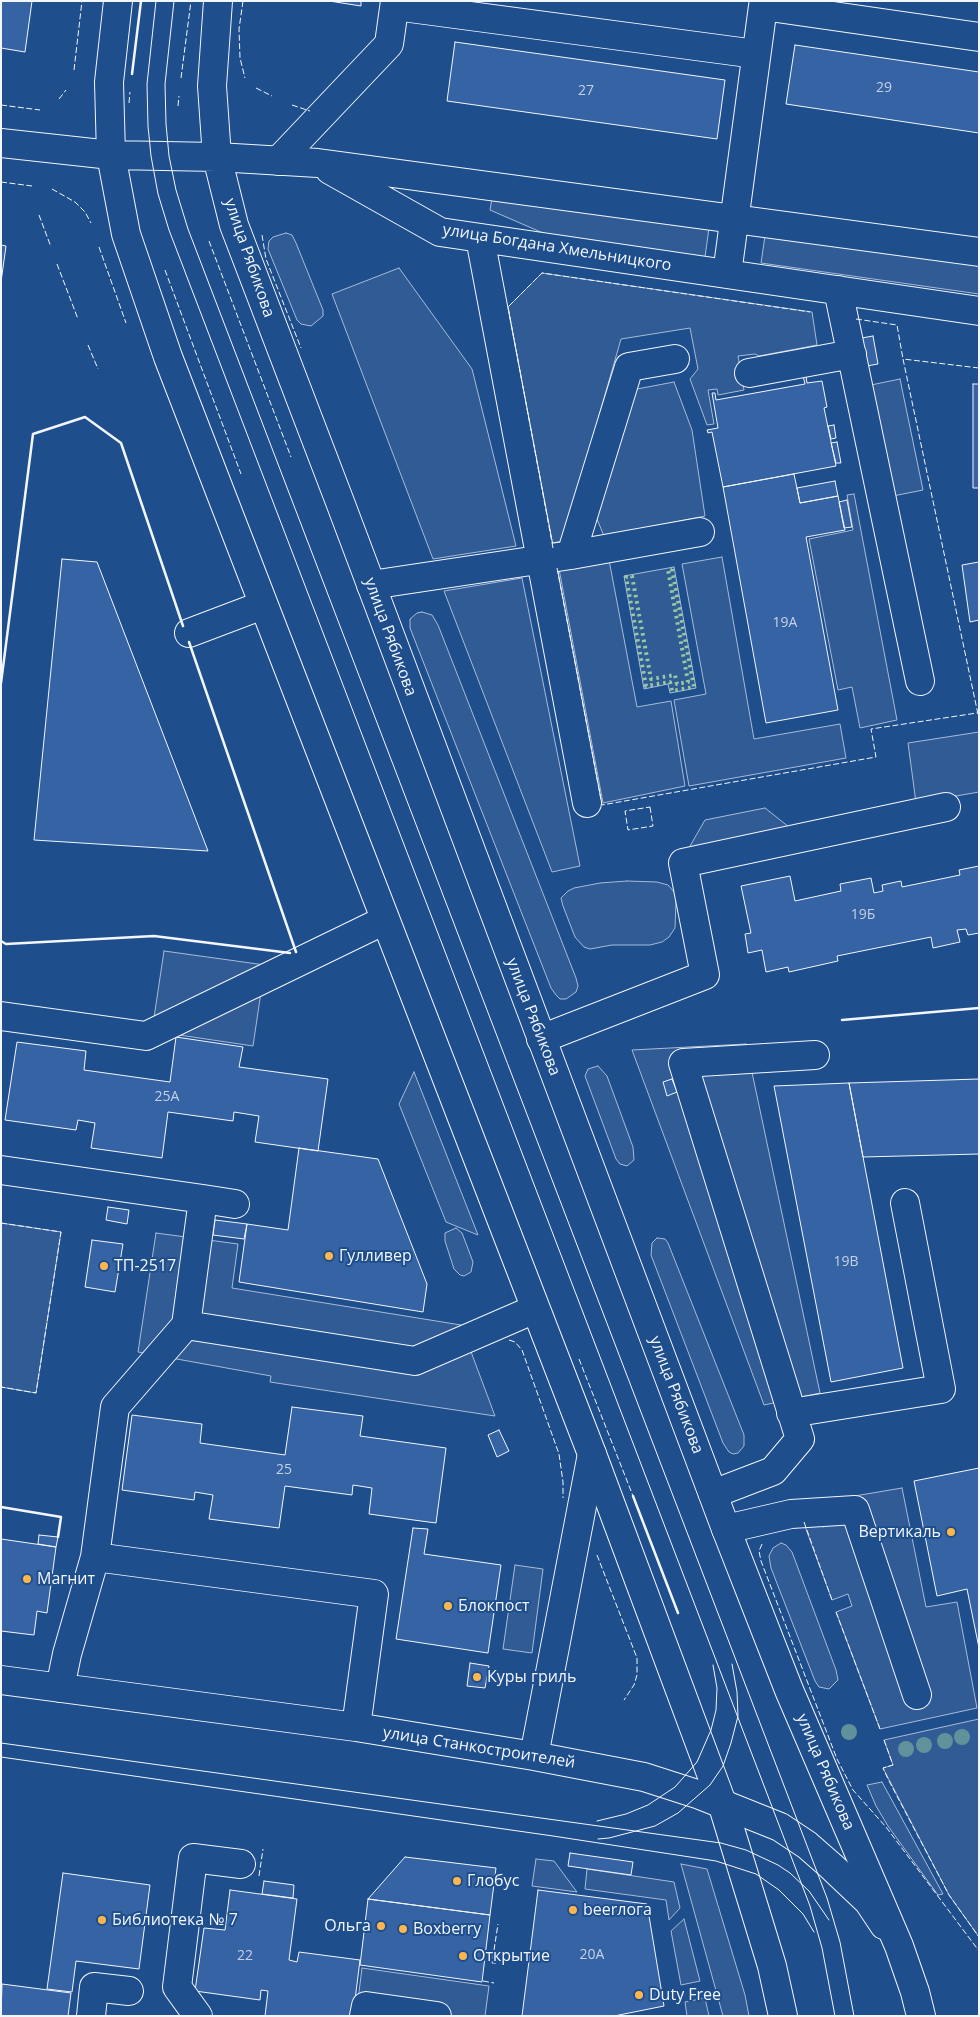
<!DOCTYPE html>
<html>
<head>
<meta charset="utf-8">
<style>
  body { margin:0 }
  #map { position:relative; width:980px; height:2017px; overflow:hidden; background:#1f4e8c; font-family:"Open Sans",sans-serif }
  canvas { display:block }
  .frame { position:absolute; inset:0; border:2px solid #f2f6ff; pointer-events:none }
</style>
</head>
<body>
<div id="map">
<canvas width="980" height="2017"></canvas>
<div class="frame"></div>
</div>
<script>
const ctx = document.querySelector('canvas').getContext('2d');
ctx.lineJoin = 'round';
function fillPath(path, color) { ctx.fillStyle = color; ctx.fill(path, 'evenodd'); }
const toPath = rows => new Path2D(rows.map(r => 'M' + r).join(''));
function trace(path, color, width, dash) { ctx.strokeStyle = color; ctx.lineWidth = width; ctx.lineCap = dash ? 'butt' : 'round'; ctx.setLineDash(dash || []); ctx.stroke(path); }
function write(font, color, halo, rows, align = 'center') {
  ctx.font = font + ' "Open Sans",sans-serif'; ctx.lineWidth = 4; ctx.setLineDash([]); ctx.textBaseline = 'middle'; ctx.strokeStyle = halo; ctx.fillStyle = color; for (const [text, x, y, turn = 0] of rows) {
    ctx.save(); ctx.translate(x, y); ctx.rotate((+turn || 0) * Math.PI / 180); ctx.textAlign = isNaN(turn) ? turn : align; if (halo) ctx.strokeText(text, 0, 0); ctx.fillText(text, 0, 0); ctx.restore();
  }
}
const built = toPath([
  [492,198,709,228,705,257,550,236,490,210,492,198],
  [286,233,292,235,296,243,323,310,323,316,311,326,301,324,297,320,268,249,269,241,273,237,286,233],
  [765,236,979,265,979,294,761,263,765,236],
  [399,268,472,369,516,546,433,559,332,294,399,268],
  [542,273,812,312,817,345,759,356,755,354,738,356,744,390,718,395,717,389,708,390,714,424,707,425,690,379,698,369,690,328,621,339,563,541,552,543,508,307,542,273],
  [900,379,923,490,893,496,871,385,900,379],
  [674,382,692,430,705,516,604,536,592,507,605,464,637,389,674,382],
  [854,494,897,720,860,728,852,687,838,690,809,539,853,530,847,495,854,494],
  [722,557,754,739,840,724,846,758,689,786,674,700,706,694,682,564,722,557],
  [609,560,637,707,671,701,685,786,603,803,559,569,609,560],
  [674,567,696,688,670,693,668,684,644,689,624,576,674,567],
  [522,578,580,866,552,872,444,591,522,578],
  [422,612,432,615,438,625,576,978,578,986,576,992,566,999,560,999,556,995,551,988,410,628,410,619,417,613,422,612],
  [979,732,979,792,916,803,908,743,979,732],
  [765,808,794,831,686,853,705,820,765,808],
  [627,881,657,882,668,885,675,893,676,902,675,928,669,937,662,942,650,945,612,945,590,949,584,947,575,937,563,906,561,898,568,891,574,888,600,883,627,881],
  [164,951,265,965,253,1046,152,1031,164,951],
  [746,1044,820,1393,764,1405,632,1050,746,1044],
  [598,1066,607,1076,633,1147,634,1160,627,1166,620,1164,616,1159,585,1076,588,1069,598,1066],
  [414,1072,478,1235,446,1222,399,1104,414,1072],
  [1,1223,61,1232,36,1393,1,1387,1,1223],
  [456,1228,462,1233,473,1262,471,1272,464,1276,460,1275,454,1269,445,1241,445,1233,456,1228],
  [156,1233,238,1244,232,1288,461,1325,495,1416,270,1382,271,1376,138,1352,156,1233],
  [657,1238,665,1239,668,1243,744,1435,744,1446,738,1453,733,1454,729,1452,723,1443,651,1255,652,1243,657,1238],
  [902,1488,926,1607,957,1602,977,1708,880,1729,836,1612,852,1606,848,1594,832,1600,803,1521,824,1527,819,1502,902,1488],
  [781,1543,786,1545,792,1552,836,1670,838,1680,829,1689,819,1687,815,1681,771,1568,769,1556,773,1548,781,1543],
  [515,1565,543,1569,532,1653,503,1649,515,1565],
  [979,1719,979,1937,949,1895,883,1768,893,1765,884,1740,979,1719],
  [882,1782,943,1894,938,1895,888,1826,876,1806,867,1785,882,1782],
  [536,1859,554,1861,577,1892,532,1886,536,1859],
  [681,1864,707,1869,745,1995,749,2016,723,2016,681,1864],
  [587,1869,674,1882,680,1908,669,1920,666,1900,585,1889,587,1869],
  [684,1919,700,1981,681,1985,671,1931,684,1919],
  [362,1968,489,1986,485,2016,356,2016,362,1968],
  [705,1998,709,2016,687,2016,685,2002,705,1998]
]);
const building = toPath([
  [1,1,32,1,25,52,1,48,1,1],
  [329,1,361,1,361,6,329,1],
  [455,42,725,80,717,139,447,101,455,42],
  [795,45,979,72,979,133,786,104,795,45],
  [1,245,6,246,1,282,1,245],
  [873,336,878,364,861,367,856,339,873,336],
  [803,376,806,376,807,383,822,381,827,407,824,408,836,466,723,487,712,432,708,433,707,430,718,428,712,393,715,393,716,400,805,384,803,376],
  [973,384,979,384,979,488,973,488,973,384],
  [834,425,836,438,831,439,828,426,834,425],
  [837,442,841,463,836,463,831,443,837,442],
  [794,474,800,503,838,496,845,530,806,537,838,710,766,723,723,487,794,474],
  [835,481,838,496,800,503,797,488,835,481],
  [847,500,852,527,844,528,839,502,847,500],
  [62,559,97,562,208,851,34,840,62,559],
  [979,562,979,620,970,622,962,565,979,562],
  [979,866,979,933,968,935,966,929,957,930,960,942,933,948,931,937,837,956,838,961,789,972,788,967,766,972,762,950,748,953,745,934,751,933,741,886,790,876,795,901,841,891,840,884,871,878,874,893,883,891,882,885,901,881,902,887,960,875,959,870,979,866],
  [176,1037,243,1047,239,1067,328,1079,318,1151,255,1142,259,1116,234,1112,233,1121,168,1112,162,1158,91,1148,95,1123,78,1120,76,1130,5,1120,17,1042,86,1051,84,1070,170,1082,176,1037],
  [672,1079,677,1092,667,1096,663,1082,672,1079],
  [979,1079,979,1154,863,1157,849,1083,979,1079],
  [849,1083,903,1368,831,1382,774,1086,849,1083],
  [299,1148,378,1159,427,1284,423,1312,239,1282,247,1224,288,1230,299,1148],
  [108,1207,129,1210,127,1224,106,1220,108,1207],
  [215,1220,247,1224,244,1239,213,1235,215,1220],
  [92,1240,123,1244,115,1292,85,1287,92,1240],
  [292,1407,363,1416,360,1436,446,1448,436,1523,369,1514,372,1488,353,1485,352,1495,285,1486,279,1528,209,1519,213,1495,195,1492,194,1500,122,1490,132,1415,202,1424,200,1443,285,1455,292,1407],
  [499,1430,509,1451,497,1457,488,1435,499,1430],
  [979,1468,979,1648,967,1589,937,1596,914,1481,979,1468],
  [413,1528,428,1529,424,1554,501,1565,488,1653,396,1639,413,1528],
  [39,1535,58,1537,56,1547,38,1544,39,1535],
  [1,1539,56,1547,47,1613,37,1611,34,1635,1,1631,1,1539],
  [470,1663,489,1666,485,1688,467,1686,470,1663],
  [570,1853,633,1862,631,1875,568,1866,570,1853],
  [405,1857,496,1868,490,1915,368,1899,405,1857],
  [63,1873,150,1885,139,1969,76,1961,72,1992,47,1989,63,1873],
  [264,1881,294,1885,293,1898,262,1894,264,1881],
  [230,1890,297,1899,289,1960,297,1962,299,1952,360,1960,353,2016,265,2016,268,1991,261,1990,260,2000,195,1991,204,1928,225,1930,230,1890],
  [538,1890,647,1904,664,2006,614,2016,522,2016,538,1890],
  [368,1899,490,1915,482,1982,360,1965,368,1899],
  [2,1984,71,1993,68,2016,1,2016,2,1984]
]);
const minor = toPath([
  [395,6,756,54],
  [1,143,111,155],
  [217,157,318,163,979,252],
  [278,161,389,44,395,1],
  [330,170,440,232,979,311],
  [480,238,587,803],
  [727,274,763,6,979,37],
  [838,290,920,681],
  [749,373,852,354],
  [571,555,629,367,675,359],
  [371,585,571,555,700,532],
  [189,633,263,605],
  [1,1016,146,1036,385,920],
  [541,1039,705,975,683,863,946,807],
  [1,1170,203,1199,186,1325,115,1407,95,1557,67,1654,60,1688],
  [203,1199,235,1204],
  [186,1325,415,1361,535,1309],
  [791,1413,941,1389,905,1203],
  [713,1494,773,1471,800,1439,683,1063,815,1055],
  [726,1529,791,1514,855,1510,917,1695],
  [95,1557,374,1594,356,1727],
  [1,1680,356,1727,534,1756,644,1777,700,1795,780,1827,807,1845,831,1866,868,1901,884,1925],
  [534,1756,592,1454],
  [91,2016,94,1987,129,1991],
  [198,2016,177,1987,193,1858,241,1864],
  [364,2016,366,2006,437,2016]
]);
const major = toPath([
  [118,1,109,82,111,155,126,234,168,357,592,1454,722,1803,772,1966,783,2016],
  [218,1,212,86,217,157,234,225,340,502,726,1529,789,1690,899,1946,915,1992,921,2016],
  [111,155,217,157]
]);
const tram = toPath([
  [156,1,147,84,148,126,151,156,158,194,169,230,810,1906,822,1948,835,2016],
  [174,1,165,84,166,124,169,156,176,190,188,229,827,1898,840,1942,854,2016],
  [1,1743,721,1843,746,1850,778,1865,790,1873,809,1891,829,1920],
  [1,1757,553,1836,716,1861,756,1874,779,1890,803,1914,814,1932],
  [597,1821,626,1814,648,1805,675,1787,697,1762,711,1730,716,1710,717,1688,713,1665],
  [598,1839,609,1838,655,1826,678,1813,710,1785,723,1766,731,1743,738,1716,737,1692,732,1664]
]);
const hedge = toPath([
  [672,569,694,687,672,691,670,682,646,686,626,577,632,576,651,679,675,675,677,684,688,682,668,570,672,569]
]);
const fence = toPath([
  [243,1,239,29,240,58,245,78],
  [74,70,82,1],
  [181,78,191,1],
  [256,88,272,96],
  [59,99,66,90],
  [129,103,130,92],
  [1,105,40,110],
  [292,105,310,111],
  [178,106,179,96],
  [1,182,32,186],
  [52,189,75,202,85,212,91,223],
  [39,215,51,247],
  [262,235,266,259,301,348],
  [209,241,291,457],
  [99,247,126,323],
  [57,264,78,319],
  [165,270,241,474],
  [856,319,897,325,903,359],
  [88,345,98,369],
  [979,368,903,359,979,719],
  [553,548,508,307,542,273,810,312],
  [557,568,602,805,876,757,871,729,977,713],
  [650,807,653,826,628,830,625,811,650,807],
  [1,1223,61,1232,36,1393,1,1387],
  [509,1340,515,1342,522,1350,559,1454,563,1482,563,1498],
  [579,1359,633,1496],
  [804,1522,832,1600],
  [762,1544,759,1551,761,1561,837,1759,853,1790,886,1827,979,1951],
  [597,1555,637,1658,637,1675,634,1685,624,1700],
  [836,1612,880,1729],
  [884,1740,893,1765,883,1768,888,1779,949,1895,979,1937],
  [259,1876,263,1849],
  [496,1963,492,1963,498,1924],
  [483,1981,494,1983]
]);
const wall = toPath([
  [132,74,141,1],
  [189,642,296,952],
  [1,683,33,434,85,417,121,443,183,626],
  [1,941,6,944,154,936,290,953],
  [842,1020,979,1008],
  [633,1496,678,1613],
  [1,1507,61,1517,58,1537]
]);
const trees = [
  [849,1732],
  [962,1737],
  [945,1741],
  [924,1745],
  [906,1749]
];
const markers = [
  [329,1256,5,"#ffb74d"],
  [104,1266,5,"#ffb74d"],
  [951,1532,5,"#ffb74d"],
  [27,1579,5,"#ffb74d"],
  [448,1606,5,"#ffb74d"],
  [477,1677,5,"#ffb74d"],
  [457,1881,5,"#ffb74d"],
  [573,1910,5,"#ffb74d"],
  [102,1920,5,"#ffb74d"],
  [381,1926,5,"#ffb74d"],
  [403,1929,5,"#ffb74d"],
  [463,1956,5,"#ffb74d"],
  [639,1995,5,"#ffb74d"]
];
const numberNames = [
  ["29",884,88],
  ["27",586,91],
  ["19А",785,623],
  ["19Б",863,915],
  ["25А",167,1097],
  ["19В",846,1262],
  ["25",284,1470],
  ["20А",592,1955],
  ["22",245,1956]
];
const streetNames = [
  ["улица Богдана Хмельницкого",557,248,9],
  ["улица Рябикова",249,258,71],
  ["улица Рябикова",390,637,70],
  ["улица Рябикова",533,1017,69],
  ["улица Рябикова",676,1395,69],
  ["улица Станкостроителей",479,1748,9],
  ["улица Рябикова",825,1772,67]
];
const poiNames = [
  ["Гулливер",339,1256],
  ["ТП-2517",114,1266],
  ["Вертикаль",941,1532,"right"],
  ["Магнит",37,1579],
  ["Блокпост",458,1606],
  ["Куры гриль",487,1677],
  ["Глобус",467,1881],
  ["beerлога",583,1910],
  ["Библиотека № 7",112,1920],
  ["Ольга",371,1926,"right"],
  ["Boxberry",413,1929],
  ["Открытие",473,1956],
  ["Duty Free",649,1995]
];
fillPath(built, '#305b95');
trace(built, '#a8bbd7', 1);
fillPath(building, '#3563a3');
trace(building, '#f2f6ff', 1);
trace(minor, '#f2f6ff', 30);
trace(major, '#f2f6ff', 30);
trace(minor, '#1f4e8c', 28);
trace(major, '#1f4e8c', 28);
trace(tram, '#f2f6ff', 1);
trace(hedge, '#97c8a6', 4, [2.5, 4]);
trace(fence, '#f2f6ff', 1, [6, 2.5]);
trace(wall, '#f2f6ff', 2.5);
ctx.fillStyle = '#61919a';
for (const [x, y] of trees) { ctx.beginPath(); ctx.arc(x, y, 8, 0, 2 * Math.PI); ctx.fill(); }
for (const [x, y, r, color] of markers) { const dot = new Path2D(); dot.arc(x, y, r, 0, 2 * Math.PI); ctx.fillStyle = color; ctx.fill(dot); trace(dot, '#1f4e8c', 2); }
write('14px', '#c3d1e8', null, numberNames);
write('16px', '#f2f6ff', '#1f4e8c', streetNames);
write('16px', '#f2f6ff', '#1f4e8c', poiNames, 'left');
</script>
</body>
</html>
